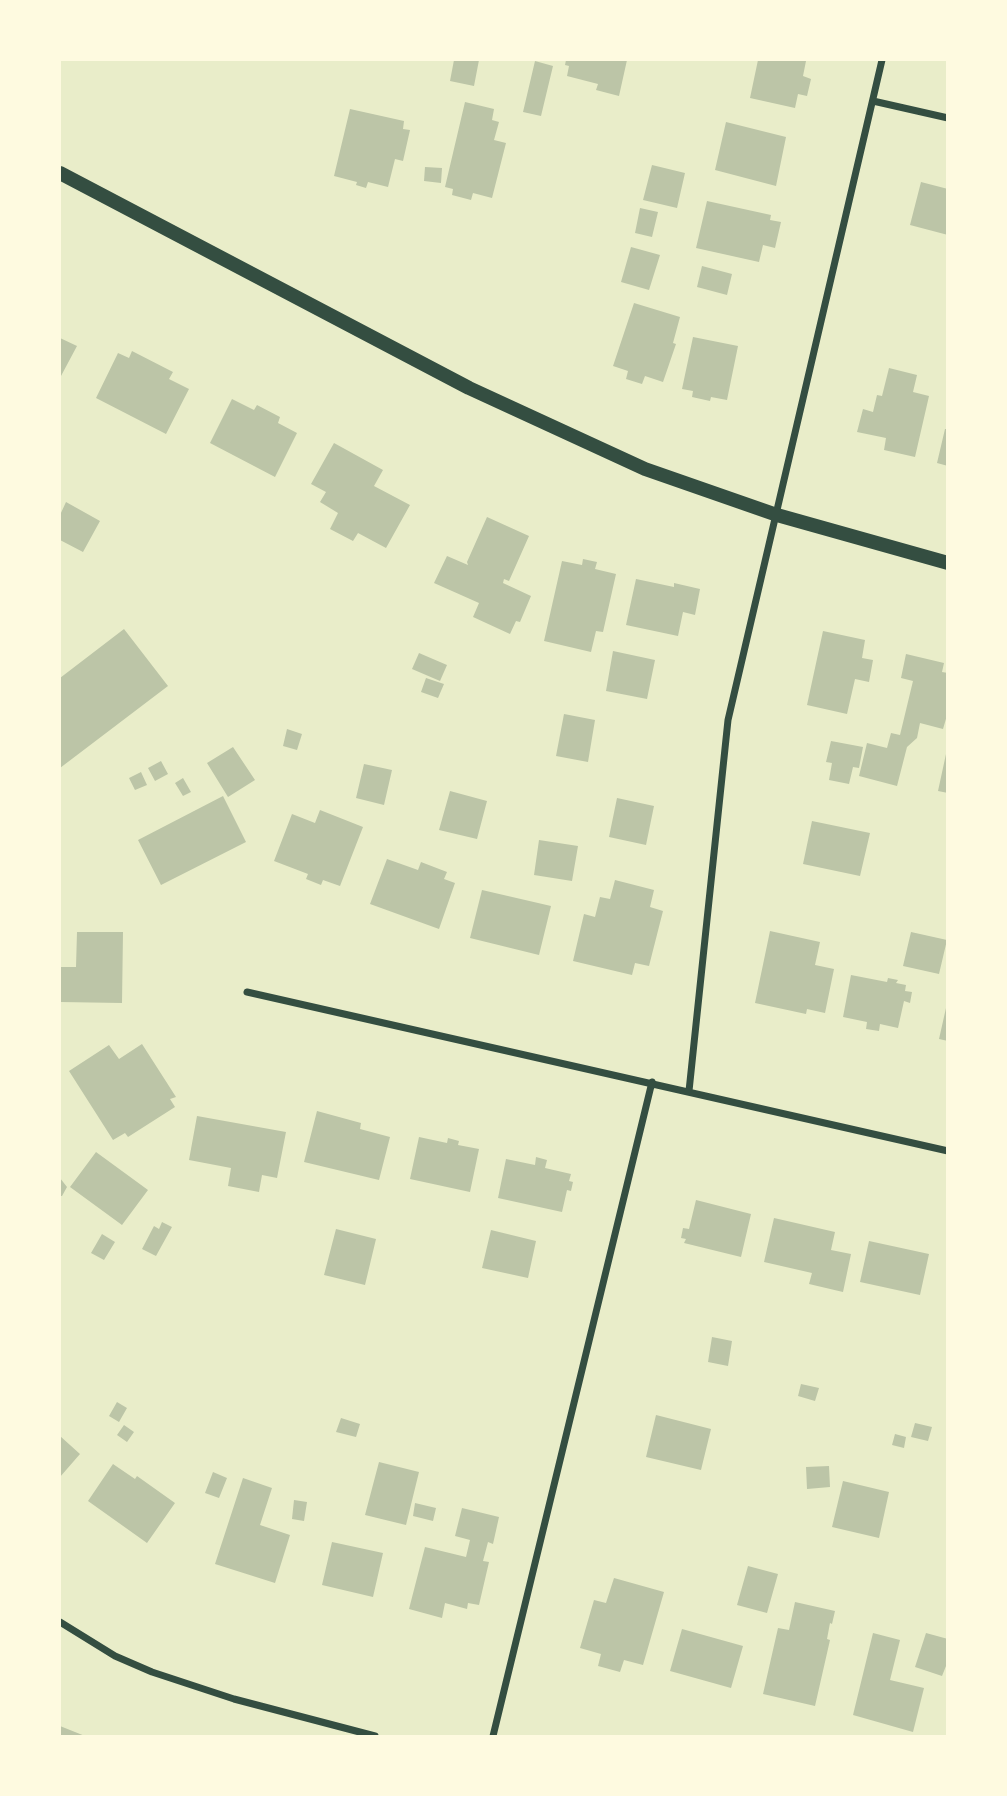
<!DOCTYPE html>
<html>
<head>
<meta charset="utf-8">
<style>
  body { margin:0 }
  #map { position:relative; width:1007px; height:1796px; overflow:hidden; background:#e9edc9; font-family:Arial,sans-serif }
  canvas { display:block }
  .frame { position:absolute; inset:0; border:61px solid #fefae0; pointer-events:none }
</style>
</head>
<body>
<div id="map">
<canvas width="1007" height="1796"></canvas>
<div class="frame"></div>
</div>
<script>
const ctx = document.querySelector('canvas').getContext('2d');
ctx.lineJoin = 'round';
function fillPath(path, color) { ctx.fillStyle = color; ctx.fill(path, 'evenodd'); }
const toPath = rows => new Path2D(rows.map(r => 'M' + r).join(''));
function trace(path, color, width, dash) { ctx.strokeStyle = color; ctx.lineWidth = width; ctx.lineCap = dash ? 'butt' : 'round'; ctx.setLineDash(dash || []); ctx.stroke(path); }
const building = toPath([
  [454,60,479,60,474,86,450,81],
  [566,60,627,60,619,96,596,90,598,84,567,76,569,66,565,65],
  [758,60,806,61,803,76,811,79,807,96,798,94,795,108,750,98],
  [535,61,553,66,541,116,523,112],
  [465,102,494,109,492,120,499,122,494,140,506,143,492,198,473,193,471,200,452,195,453,189,445,187],
  [350,109,404,121,403,129,410,130,403,161,395,159,388,187,368,182,366,188,356,185,357,182,334,176],
  [726,122,786,137,776,186,715,170],
  [652,165,685,173,677,208,643,200],
  [425,167,442,168,441,183,424,181],
  [921,182,948,189,948,235,910,225],
  [707,201,771,215,770,220,781,222,775,248,763,245,759,262,696,248],
  [640,208,658,212,652,237,635,233],
  [631,247,660,255,649,290,621,282],
  [702,266,732,274,727,295,697,287],
  [634,303,680,317,673,343,676,344,663,382,645,376,642,384,626,379,628,371,613,366],
  [693,337,738,346,727,400,711,397,710,401,692,397,693,391,682,389],
  [60,338,77,346,61,376,60,376],
  [132,351,173,372,169,379,189,389,166,434,96,398,118,353,129,358],
  [889,368,917,375,913,392,929,396,915,457,884,450,886,438,857,432,863,409,873,412,877,395,882,396],
  [232,399,254,410,257,405,280,417,278,423,297,433,275,477,210,443],
  [945,429,948,429,948,466,937,463],
  [334,443,383,470,374,486,410,505,386,548,358,533,353,541,330,529,338,513,320,502,326,492,311,484],
  [66,502,100,521,83,552,60,540,60,515],
  [487,517,529,536,509,581,504,579,503,583,531,596,520,622,516,621,510,634,473,617,479,603,434,583,447,556,468,565,467,562],
  [583,559,597,562,595,569,616,574,603,632,596,631,591,652,544,641,562,561,582,565],
  [636,579,674,587,674,583,700,589,695,615,683,612,678,636,626,625],
  [124,629,168,686,60,768,60,678],
  [823,631,865,640,862,658,873,660,869,682,855,679,847,714,807,705],
  [613,651,655,660,647,699,606,691],
  [419,653,447,665,440,681,412,669],
  [906,654,944,663,942,672,948,673,948,712,943,729,920,723,917,738,907,747,897,786,859,776,867,743,887,748,891,733,900,735,913,681,901,678],
  [426,678,444,684,438,698,421,692],
  [564,714,595,720,588,762,556,756],
  [287,729,302,734,297,750,283,746],
  [831,741,863,747,859,768,853,767,849,784,829,780,832,763,826,762],
  [233,747,255,780,228,797,207,763],
  [946,754,948,754,948,793,938,791],
  [161,761,168,774,155,781,148,768],
  [364,764,392,770,384,805,356,798],
  [141,772,147,785,135,790,129,778],
  [183,778,191,792,183,796,175,783],
  [450,791,487,801,477,839,439,830],
  [223,796,246,842,161,885,138,840],
  [617,798,654,806,646,845,609,837],
  [320,810,363,827,340,886,323,880,321,885,306,879,308,874,274,861,292,814,315,823],
  [812,821,870,833,860,876,803,864],
  [539,840,578,846,572,881,534,875],
  [387,859,418,870,421,862,447,872,444,879,455,883,439,929,370,904],
  [615,880,654,890,650,907,663,911,649,966,635,963,632,975,573,961,584,914,595,917,600,897,610,899],
  [482,890,551,906,539,955,470,938],
  [770,931,820,942,815,965,834,969,825,1013,807,1009,806,1014,755,1003],
  [77,932,123,932,122,1003,60,1002,60,967,76,967],
  [911,932,947,940,939,974,903,966],
  [851,975,887,982,888,978,898,980,896,983,906,985,905,991,912,992,910,1003,904,1001,898,1028,880,1024,879,1031,866,1029,867,1022,843,1017],
  [946,1008,948,1008,948,1041,939,1039],
  [142,1044,176,1097,170,1099,175,1107,128,1137,125,1133,113,1140,69,1071,109,1045,119,1059],
  [317,1111,361,1123,360,1129,390,1137,379,1180,304,1162],
  [197,1116,286,1132,277,1178,262,1175,259,1192,228,1186,231,1168,189,1160],
  [419,1137,447,1143,448,1138,459,1141,458,1145,479,1149,470,1192,410,1179],
  [96,1152,148,1190,122,1225,70,1187],
  [536,1157,547,1160,545,1168,571,1174,569,1181,573,1182,571,1191,567,1190,562,1212,498,1198,506,1159,535,1165],
  [60,1178,67,1187,62,1196,60,1196],
  [696,1200,751,1214,741,1257,684,1243,686,1239,681,1238,683,1228,689,1229],
  [774,1218,835,1232,831,1250,851,1254,843,1292,809,1284,812,1273,764,1262],
  [162,1222,172,1227,156,1256,142,1249,154,1226,159,1229],
  [336,1229,376,1239,365,1285,324,1275],
  [491,1230,536,1241,528,1278,482,1268],
  [102,1234,115,1242,104,1260,91,1253],
  [869,1241,929,1254,920,1295,860,1282],
  [712,1337,732,1341,728,1366,708,1362],
  [801,1384,819,1388,815,1401,798,1396],
  [117,1402,127,1408,119,1422,109,1416],
  [656,1415,711,1429,701,1470,646,1457],
  [341,1418,360,1424,356,1437,336,1432],
  [915,1423,932,1427,928,1441,911,1437],
  [124,1425,134,1432,127,1442,117,1435],
  [895,1434,906,1437,904,1448,892,1445],
  [60,1436,80,1454,60,1477],
  [379,1462,419,1472,406,1525,365,1515],
  [113,1464,135,1479,137,1476,175,1503,147,1543,88,1501],
  [829,1466,830,1487,807,1489,806,1467],
  [213,1472,227,1478,219,1498,205,1493],
  [243,1478,272,1488,260,1525,290,1535,275,1583,215,1564],
  [843,1481,889,1492,879,1538,832,1527],
  [294,1500,307,1502,304,1521,292,1519],
  [415,1503,436,1508,433,1521,413,1516],
  [462,1508,499,1517,493,1544,488,1542,483,1561,489,1562,479,1605,468,1603,467,1609,445,1603,442,1618,409,1609,425,1547,466,1557,470,1540,455,1536],
  [332,1542,383,1553,373,1597,322,1585],
  [748,1566,778,1574,767,1613,737,1605],
  [614,1578,664,1592,643,1665,624,1660,620,1672,598,1666,601,1654,580,1648,594,1600,606,1603],
  [795,1602,835,1611,832,1624,830,1623,827,1639,830,1640,815,1706,763,1694,778,1628,789,1630],
  [682,1629,743,1646,731,1688,670,1671],
  [873,1633,900,1640,890,1680,924,1688,913,1732,853,1715],
  [926,1633,948,1639,948,1661,942,1676,915,1667],
  [60,1726,85,1736,60,1736]
]);
const minor = toPath([
  [873,101,948,118],
  [247,992,948,1151],
  [689,1091,728,720,882,60],
  [60,1622,115,1656,152,1672,234,1699,375,1736],
  [493,1736,652,1082]
]);
const secondary = toPath([
  [60,173,469,388,645,469,777,515,948,563]
]);
fillPath(building, '#bcc5a7');
trace(minor, '#344e41', 7);
trace(secondary, '#344e41', 14);
</script>
</body>
</html>
